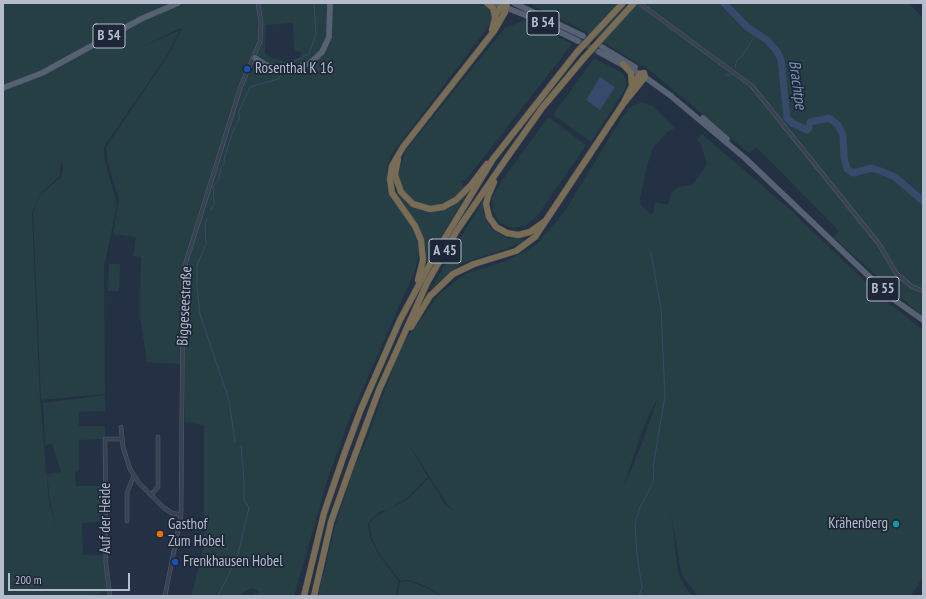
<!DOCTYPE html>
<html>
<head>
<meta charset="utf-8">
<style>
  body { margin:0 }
  #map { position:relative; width:926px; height:599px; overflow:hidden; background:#243043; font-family:"PT Sans Narrow",sans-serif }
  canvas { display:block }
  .frame { position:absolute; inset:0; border:4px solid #b5bdcc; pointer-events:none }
  .scale { position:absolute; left:8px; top:573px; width:122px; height:18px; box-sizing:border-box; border:2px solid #b5bdcc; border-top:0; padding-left:5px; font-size:12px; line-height:14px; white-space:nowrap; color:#b5bdcc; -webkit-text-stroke:3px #1d2737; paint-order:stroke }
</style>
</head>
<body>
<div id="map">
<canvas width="926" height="599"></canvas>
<div class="frame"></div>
<div class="scale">200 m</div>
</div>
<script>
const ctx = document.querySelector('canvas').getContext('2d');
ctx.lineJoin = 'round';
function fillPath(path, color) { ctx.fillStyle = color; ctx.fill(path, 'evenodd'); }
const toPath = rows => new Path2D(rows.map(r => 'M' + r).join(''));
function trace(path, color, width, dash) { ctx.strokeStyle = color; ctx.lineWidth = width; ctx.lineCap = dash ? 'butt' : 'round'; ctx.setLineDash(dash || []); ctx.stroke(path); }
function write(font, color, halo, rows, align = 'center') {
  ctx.font = font + ' "PT Sans Narrow",sans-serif'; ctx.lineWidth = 3.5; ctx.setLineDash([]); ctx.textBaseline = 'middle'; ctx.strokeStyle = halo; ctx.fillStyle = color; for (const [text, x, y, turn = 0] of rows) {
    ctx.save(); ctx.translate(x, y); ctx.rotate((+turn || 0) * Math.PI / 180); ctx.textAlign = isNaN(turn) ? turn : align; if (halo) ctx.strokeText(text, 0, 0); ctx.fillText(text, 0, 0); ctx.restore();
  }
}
const green = toPath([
  [3,3,492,3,488,7,493,19,486,30,391,155,387,169,387,181,391,196,416,234,419,251,416,268,349,420,327,481,294,596,251,596,260,591,251,588,239,596,191,596,204,546,204,425,185,422,185,284,188,262,245,81,257,62,254,59,239,86,184,262,181,364,147,362,140,316,141,257,133,256,136,237,113,234,119,199,108,165,106,147,169,54,182,29,181,28,137,49,180,30,168,54,104,147,104,157,117,205,104,267,105,394,41,400,33,212,40,195,61,177,63,168,61,161,60,176,40,194,32,212,40,400,49,501,59,538,50,501,47,474,61,472,52,444,45,445,43,403,105,395,105,411,79,412,79,426,105,426,105,439,79,440,79,471,75,472,76,486,106,486,105,521,82,523,83,555,106,555,108,592,87,596,3,596],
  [293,23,294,51,301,52,301,58,288,62,271,58,265,53,266,25],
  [527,3,909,3,923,18,923,317,833,237,839,231,756,147,749,153,648,69,577,27],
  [525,20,572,44,477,166,464,181,461,180,466,195,423,267,426,247,420,230,400,198,395,185,406,150,505,28],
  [594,58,621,72,626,79,626,88,591,142,553,115],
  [642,102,653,106,675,128,667,132,653,148,647,166,640,199,641,205,650,214,653,214,655,202,668,205,671,193,678,187,693,185,707,164,701,144,696,140,702,134,792,211,881,297,923,330,923,577,911,596,698,596,685,579,681,572,671,512,678,572,681,580,692,596,442,596,432,589,409,580,400,581,380,555,372,538,369,523,378,515,408,499,429,478,445,504,455,512,447,504,404,437,428,477,407,498,389,509,378,513,368,523,370,538,379,555,399,582,395,596,318,596,335,526,355,465,367,439,401,346,439,294,465,274,509,260,536,245,565,211,621,119,631,106],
  [658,397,644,438,623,489,643,428],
  [548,117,586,145,538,215,525,226,513,228,500,223,493,211,492,198,501,182],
  [483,200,483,212,491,229,507,238,526,240,511,247,460,264,431,289],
  [109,264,120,264,119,291,108,291],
  [409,581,431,590,440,596,397,596,400,582]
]);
const water = toPath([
  [600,77,615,87,600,110,586,100]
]);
const stream = toPath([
  [286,65,309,54,316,34,314,3],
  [735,68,737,60,742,56,753,39,754,31],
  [726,75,730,75],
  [211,210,214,204,213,187,219,179,221,167,224,164,224,159,233,131,239,119,239,111,250,87,278,79,281,75],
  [207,218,205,225,206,244,197,265,197,286,200,314,229,400,235,442],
  [218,596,237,558,249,508,244,500,244,480,241,446],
  [639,596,642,588,637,555,635,524,640,507,653,483,654,470,653,467,665,396,661,308,651,253]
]);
const river = toPath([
  [724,3,747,27,767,40,776,50,781,59,787,118,792,123,807,130,809,128,810,122,829,118,838,125,843,135,844,157,847,169,853,173,872,168,883,172,895,177,923,201]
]);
const primaryTunnel = toPath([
  [580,42,599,52]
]);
const minor = toPath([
  [639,3,752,86,879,244,896,273,911,286,923,291],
  [121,427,123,447,130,469,139,483,164,508,172,513,181,515],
  [151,495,158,487,158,437],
  [127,521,127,493,134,475],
  [110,596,106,564,105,439,121,439],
  [165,596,181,515,183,285,186,262,241,86,260,42,261,23,258,3]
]);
const primary = toPath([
  [494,3,525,15,578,41],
  [514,3,583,36],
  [602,47,635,67],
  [599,52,645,77,671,96,746,159,877,284,896,301,923,320],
  [255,58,266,65,280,69,292,69,310,63,322,52,329,37,330,3],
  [3,88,42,73,141,19,178,3],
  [703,118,727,139]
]);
const motorway = toPath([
  [487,3,493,8,495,17],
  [492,30,496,14,504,3],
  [623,64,631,73,632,86],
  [398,159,395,175,401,192,413,204,430,209,443,207,456,200,471,185,487,164],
  [494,182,488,196,486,204,489,217,496,227,507,233,518,235,530,232,544,222],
  [418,280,423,260,421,240,415,226,392,193,390,179,392,166,403,147,494,31,505,12,507,3],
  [411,327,430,296,453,274,474,264,516,251,535,237,623,104,632,86,640,74,644,73,645,77,623,104],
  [304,596,324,513,345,452,361,409,400,320,437,251,493,159,577,52],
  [314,596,331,522,352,463,379,390,427,283,456,232,506,159,542,108,584,58]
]);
const motorwayBridge = toPath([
  [577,52,623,3],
  [584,58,634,3]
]);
const markers = [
  [247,69,4,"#1a4fb4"],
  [896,524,4,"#0f9aa8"],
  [160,534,4,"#e8710a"],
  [175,562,4,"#1a4fb4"]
];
const shields = [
  [543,23,32],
  [109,36,32],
  [445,251,32],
  [883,289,32]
];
const shieldNames = [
  ["B 54",543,23],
  ["B 54",109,36],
  ["A 45",445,251],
  ["B 55",883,289]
];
const poiNames = [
  ["Rosenthal K 16",255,69],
  ["Krähenberg",888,524,"right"],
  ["Gasthof",168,525],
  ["Zum Hobel",168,542],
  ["Frenkhausen Hobel",183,562]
];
const streetNames = [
  ["Biggeseestraße",185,306,-87],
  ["Auf der Heide",106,518,-90]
];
const waterNames = [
  ["Brachtpe",797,85,82]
];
fillPath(green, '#263f44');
fillPath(water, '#374a6b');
trace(stream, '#374a6b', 1);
trace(river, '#374a6b', 7);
trace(primaryTunnel, '#3a4558', 5.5, [5.5, 3]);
trace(minor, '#535d6c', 4.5);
trace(primary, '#424b5b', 6);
trace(motorway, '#404a59', 7);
trace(minor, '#384252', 3.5);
trace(primary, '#566172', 5.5);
trace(motorway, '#796c55', 6);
trace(motorwayBridge, '#404a59', 7, []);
trace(motorwayBridge, '#796c55', 6);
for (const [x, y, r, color] of markers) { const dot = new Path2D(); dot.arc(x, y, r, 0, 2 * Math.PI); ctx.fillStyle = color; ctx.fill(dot); trace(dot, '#1d2737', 1.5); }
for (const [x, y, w] of shields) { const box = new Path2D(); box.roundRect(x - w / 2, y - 12, w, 24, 3); ctx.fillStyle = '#1d2737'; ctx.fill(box); trace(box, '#b5bdcc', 1); }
write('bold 14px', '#b5bdcc', null, shieldNames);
write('15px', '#b5bdcc', '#1d2737', poiNames, 'left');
write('15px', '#b5bdcc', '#1d2737', streetNames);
write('italic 16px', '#7b91b6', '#1d2737', waterNames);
</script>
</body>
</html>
